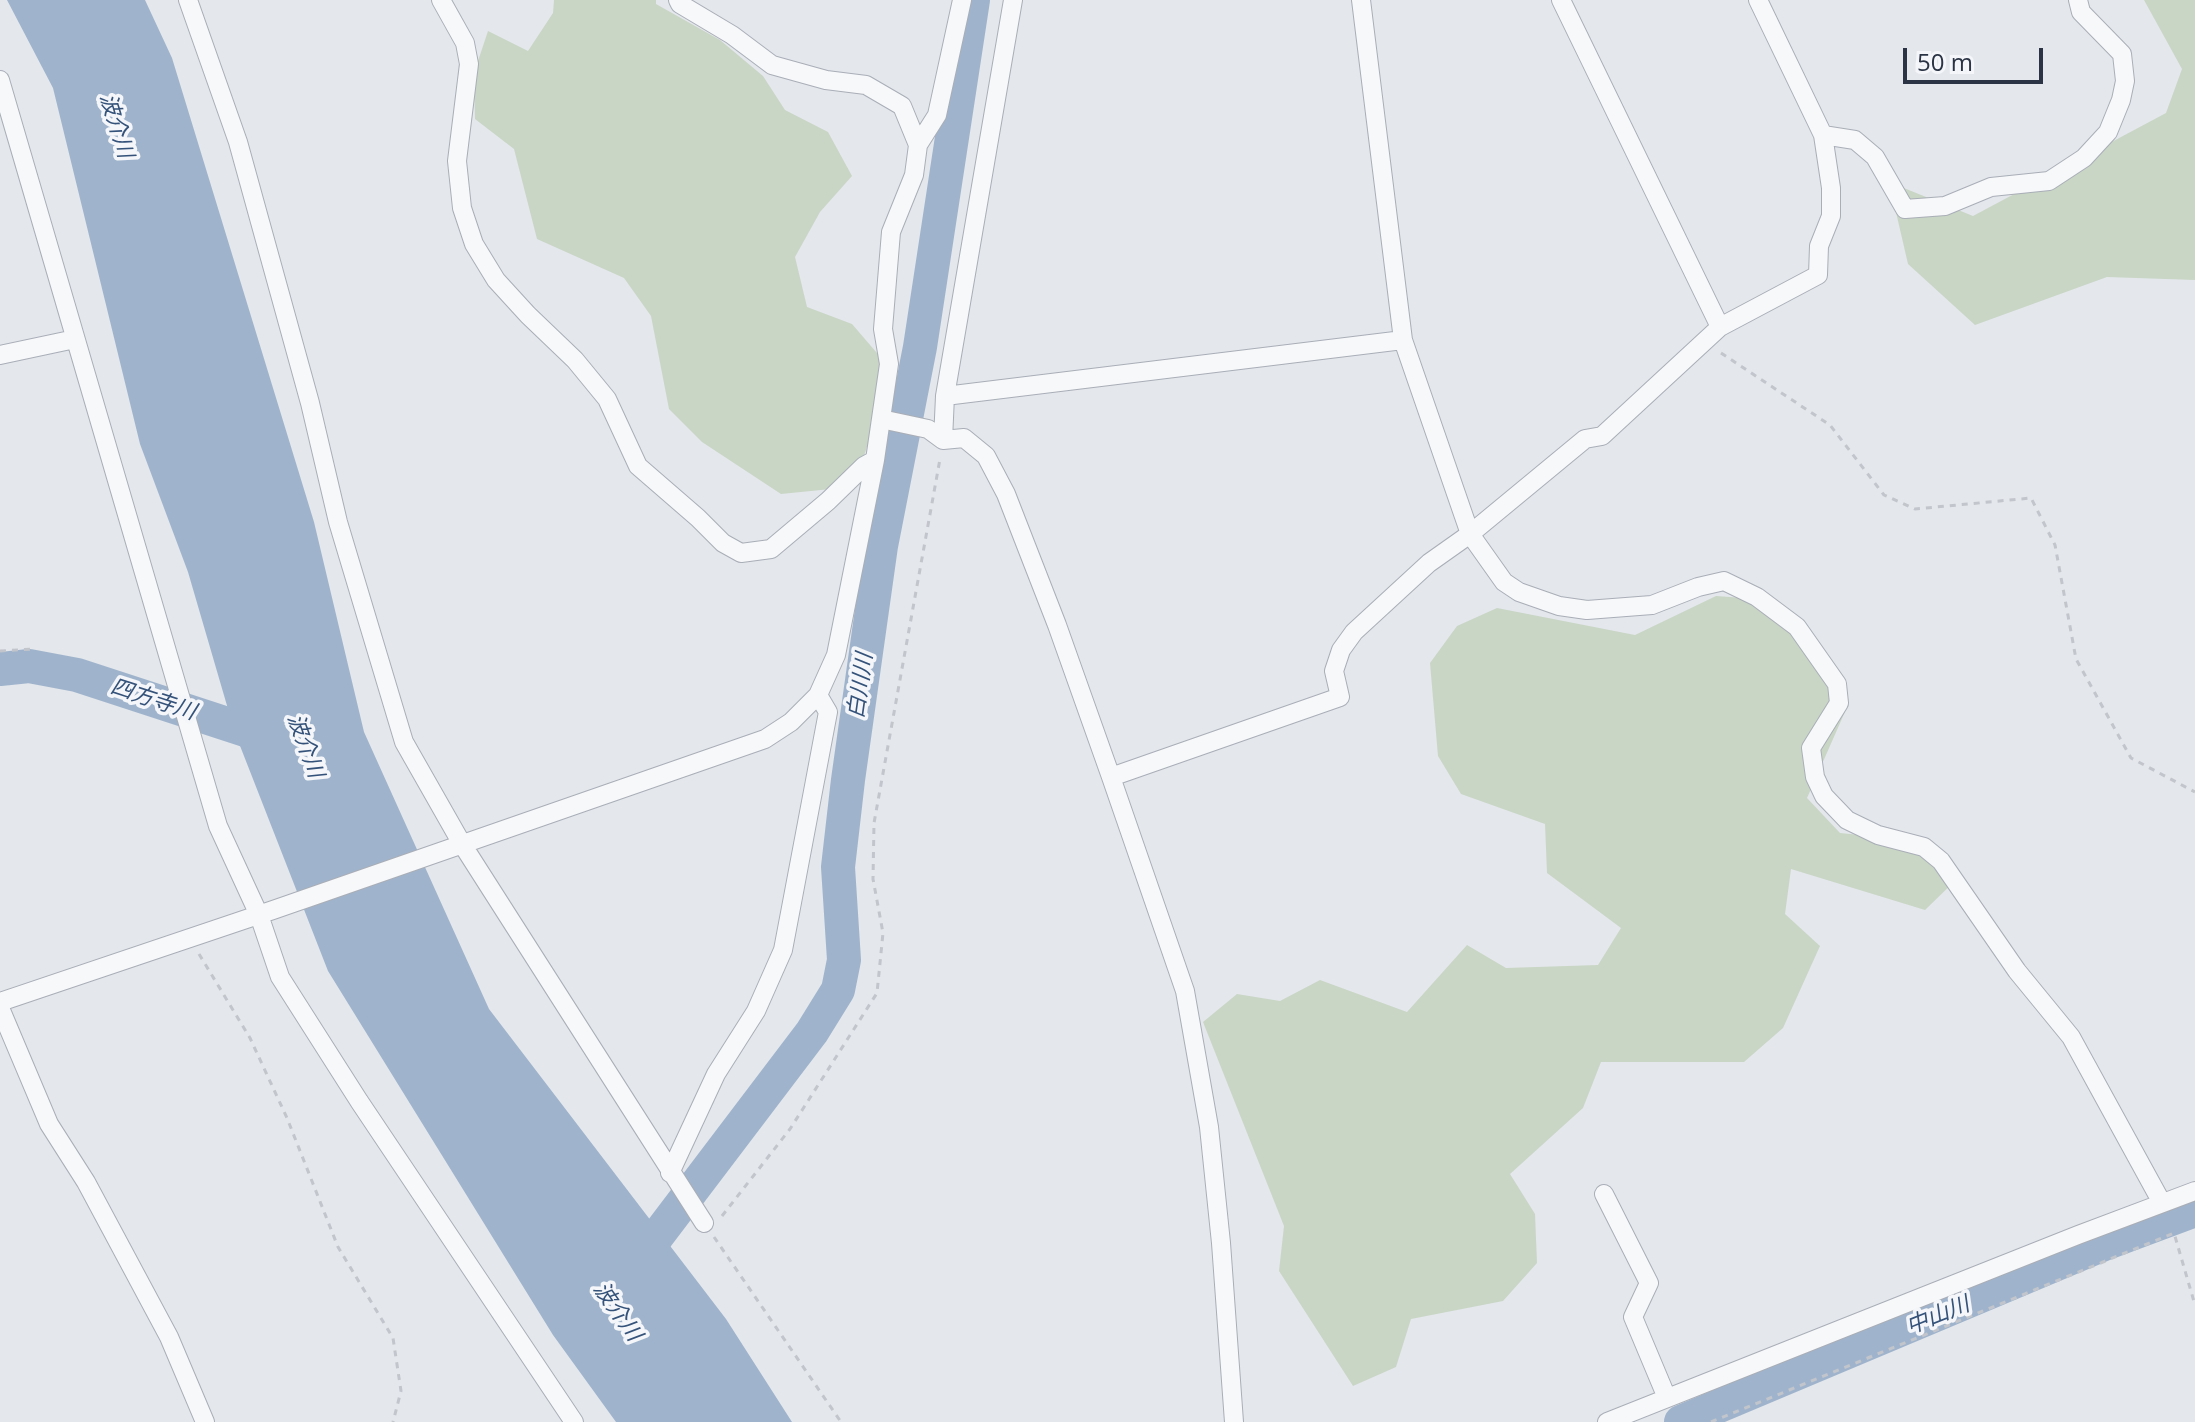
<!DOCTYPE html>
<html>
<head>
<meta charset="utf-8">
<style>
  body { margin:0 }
  #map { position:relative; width:2195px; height:1422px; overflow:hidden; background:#e4e7ec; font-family:"Open Sans",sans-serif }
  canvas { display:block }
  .scale { position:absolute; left:1903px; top:48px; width:140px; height:36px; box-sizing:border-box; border:4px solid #2b3445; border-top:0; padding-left:10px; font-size:24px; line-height:28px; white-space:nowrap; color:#2b3445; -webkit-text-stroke:6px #f4f6f9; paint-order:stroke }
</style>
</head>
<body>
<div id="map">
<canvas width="2195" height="1422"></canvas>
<div class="scale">50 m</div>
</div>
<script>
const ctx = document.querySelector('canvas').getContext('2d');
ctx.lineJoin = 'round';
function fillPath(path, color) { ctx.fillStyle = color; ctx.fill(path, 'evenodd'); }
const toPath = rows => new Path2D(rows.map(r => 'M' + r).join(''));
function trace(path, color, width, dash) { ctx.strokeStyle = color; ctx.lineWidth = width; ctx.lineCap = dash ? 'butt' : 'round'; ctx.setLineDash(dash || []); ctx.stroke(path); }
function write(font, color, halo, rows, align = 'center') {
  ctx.font = font + ' "Open Sans","Noto Sans JP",sans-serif'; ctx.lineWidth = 7; ctx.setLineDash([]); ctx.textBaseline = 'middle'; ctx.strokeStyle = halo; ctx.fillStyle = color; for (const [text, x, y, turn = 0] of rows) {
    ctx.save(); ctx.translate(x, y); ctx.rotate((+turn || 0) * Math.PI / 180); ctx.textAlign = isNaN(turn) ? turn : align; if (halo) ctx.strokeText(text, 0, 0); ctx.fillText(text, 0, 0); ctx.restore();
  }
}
const green = toPath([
  [554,0,656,0,656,4,720,40,763,76,785,110,828,132,852,176,820,212,795,257,807,307,852,324,883,360,877,415,864,456,831,489,781,494,702,442,669,409,651,316,624,278,537,239,514,149,475,119,474,73,488,31,528,51,553,13],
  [2144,0,2195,0,2195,280,2107,277,1975,325,1908,264,1889,182,1973,216,2166,113,2182,69],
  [1716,596,1758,599,1829,660,1848,705,1807,798,1840,833,1929,842,1959,877,1925,910,1791,869,1785,914,1820,946,1783,1028,1744,1062,1601,1062,1583,1108,1510,1174,1535,1214,1537,1263,1503,1301,1411,1319,1396,1367,1353,1386,1279,1271,1284,1226,1203,1022,1237,994,1280,1001,1320,980,1407,1012,1467,945,1506,968,1598,965,1621,928,1547,873,1545,824,1461,794,1438,756,1430,663,1457,626,1497,608,1635,635]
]);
const water = toPath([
  [7,0,145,0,172,58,314,522,364,732,489,1009,726,1319,792,1422,616,1422,553,1335,328,971,235,733,188,572,140,444,53,88]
]);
const river = toPath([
  [0,669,29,666,77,675,276,740],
  [633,1268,812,1032,838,990,844,960,838,867,848,780,881,546,920,347,973,0],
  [1681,1422,2104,1244,2195,1210]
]);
const path = toPath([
  [1721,353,1830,425,1884,495,1915,509,2031,498,2055,545,2076,659,2131,758,2195,792],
  [0,651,32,649],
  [199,954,250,1038,287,1118,338,1247,393,1338,401,1391,393,1422],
  [722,1216,790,1129,877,993,883,933,873,879,874,823,940,459],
  [714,1237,841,1422],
  [1711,1422,2174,1233,2195,1305]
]);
const minor = toPath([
  [188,0,238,142,310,403,338,522,404,742,462,844,704,1223],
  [441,0,465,43,469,64,457,161,462,208,474,244,496,280,528,315,575,360,607,399,638,466,698,518,723,543,741,553,771,549,828,501,864,466,875,460],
  [678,0,680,4,732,35,772,65,826,80,866,85,902,106,918,145],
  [1361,0,1403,340,1470,534,1504,582,1519,592,1559,606,1587,610,1652,605,1698,587,1724,581,1757,597,1797,627,1837,684,1839,703,1811,748,1815,777,1824,796,1847,820,1878,835,1924,847,1941,861,2017,971,2071,1037,2162,1203],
  [1561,0,1720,327],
  [1758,0,1823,135],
  [0,80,218,826,259,915,280,977,359,1101,574,1422],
  [0,355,75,339],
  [945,396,1403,340],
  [881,419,928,429,943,440,964,438,986,456,1006,494,1057,625,1111,777,1185,991,1209,1127,1221,1243,1234,1422],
  [943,440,945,396,1013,0],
  [1111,777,1340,697,1334,671,1341,650,1354,632,1429,563,1470,534,1585,439,1602,436,1720,327,1818,275,1819,246,1831,216,1831,188,1823,135,1855,140,1875,157,1905,209,1945,206,1991,187,2049,181,2084,158,2108,132,2121,100,2125,81,2122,54,2081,12,2078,0],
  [0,1002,273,910,765,739,791,722,818,695,836,655,875,460,889,364,883,329,891,232,914,175,918,145,937,115,962,0],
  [0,1008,49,1124,86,1182,169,1337,205,1422],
  [670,1173,716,1074,756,1011,783,950,828,712,818,695],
  [1604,1194,1649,1283,1633,1317,1667,1398],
  [1607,1422,2078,1235,2195,1191]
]);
const waterNames = [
  ["波介川",116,126,73],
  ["白川川",861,686,-82],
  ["四方寺川",153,700,18],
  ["波介川",305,746,70],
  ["波介川",617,1312,55],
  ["中山川",1938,1316,-22]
];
fillPath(green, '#c9d6c5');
fillPath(water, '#9fb4cc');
trace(river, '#9fb4cc', 34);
trace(minor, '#a9aeb7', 20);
trace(path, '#c2c5cb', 3, [6, 6]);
trace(minor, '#f7f8fa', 18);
write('italic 22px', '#34527a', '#f4f6f9', waterNames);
</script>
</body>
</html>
